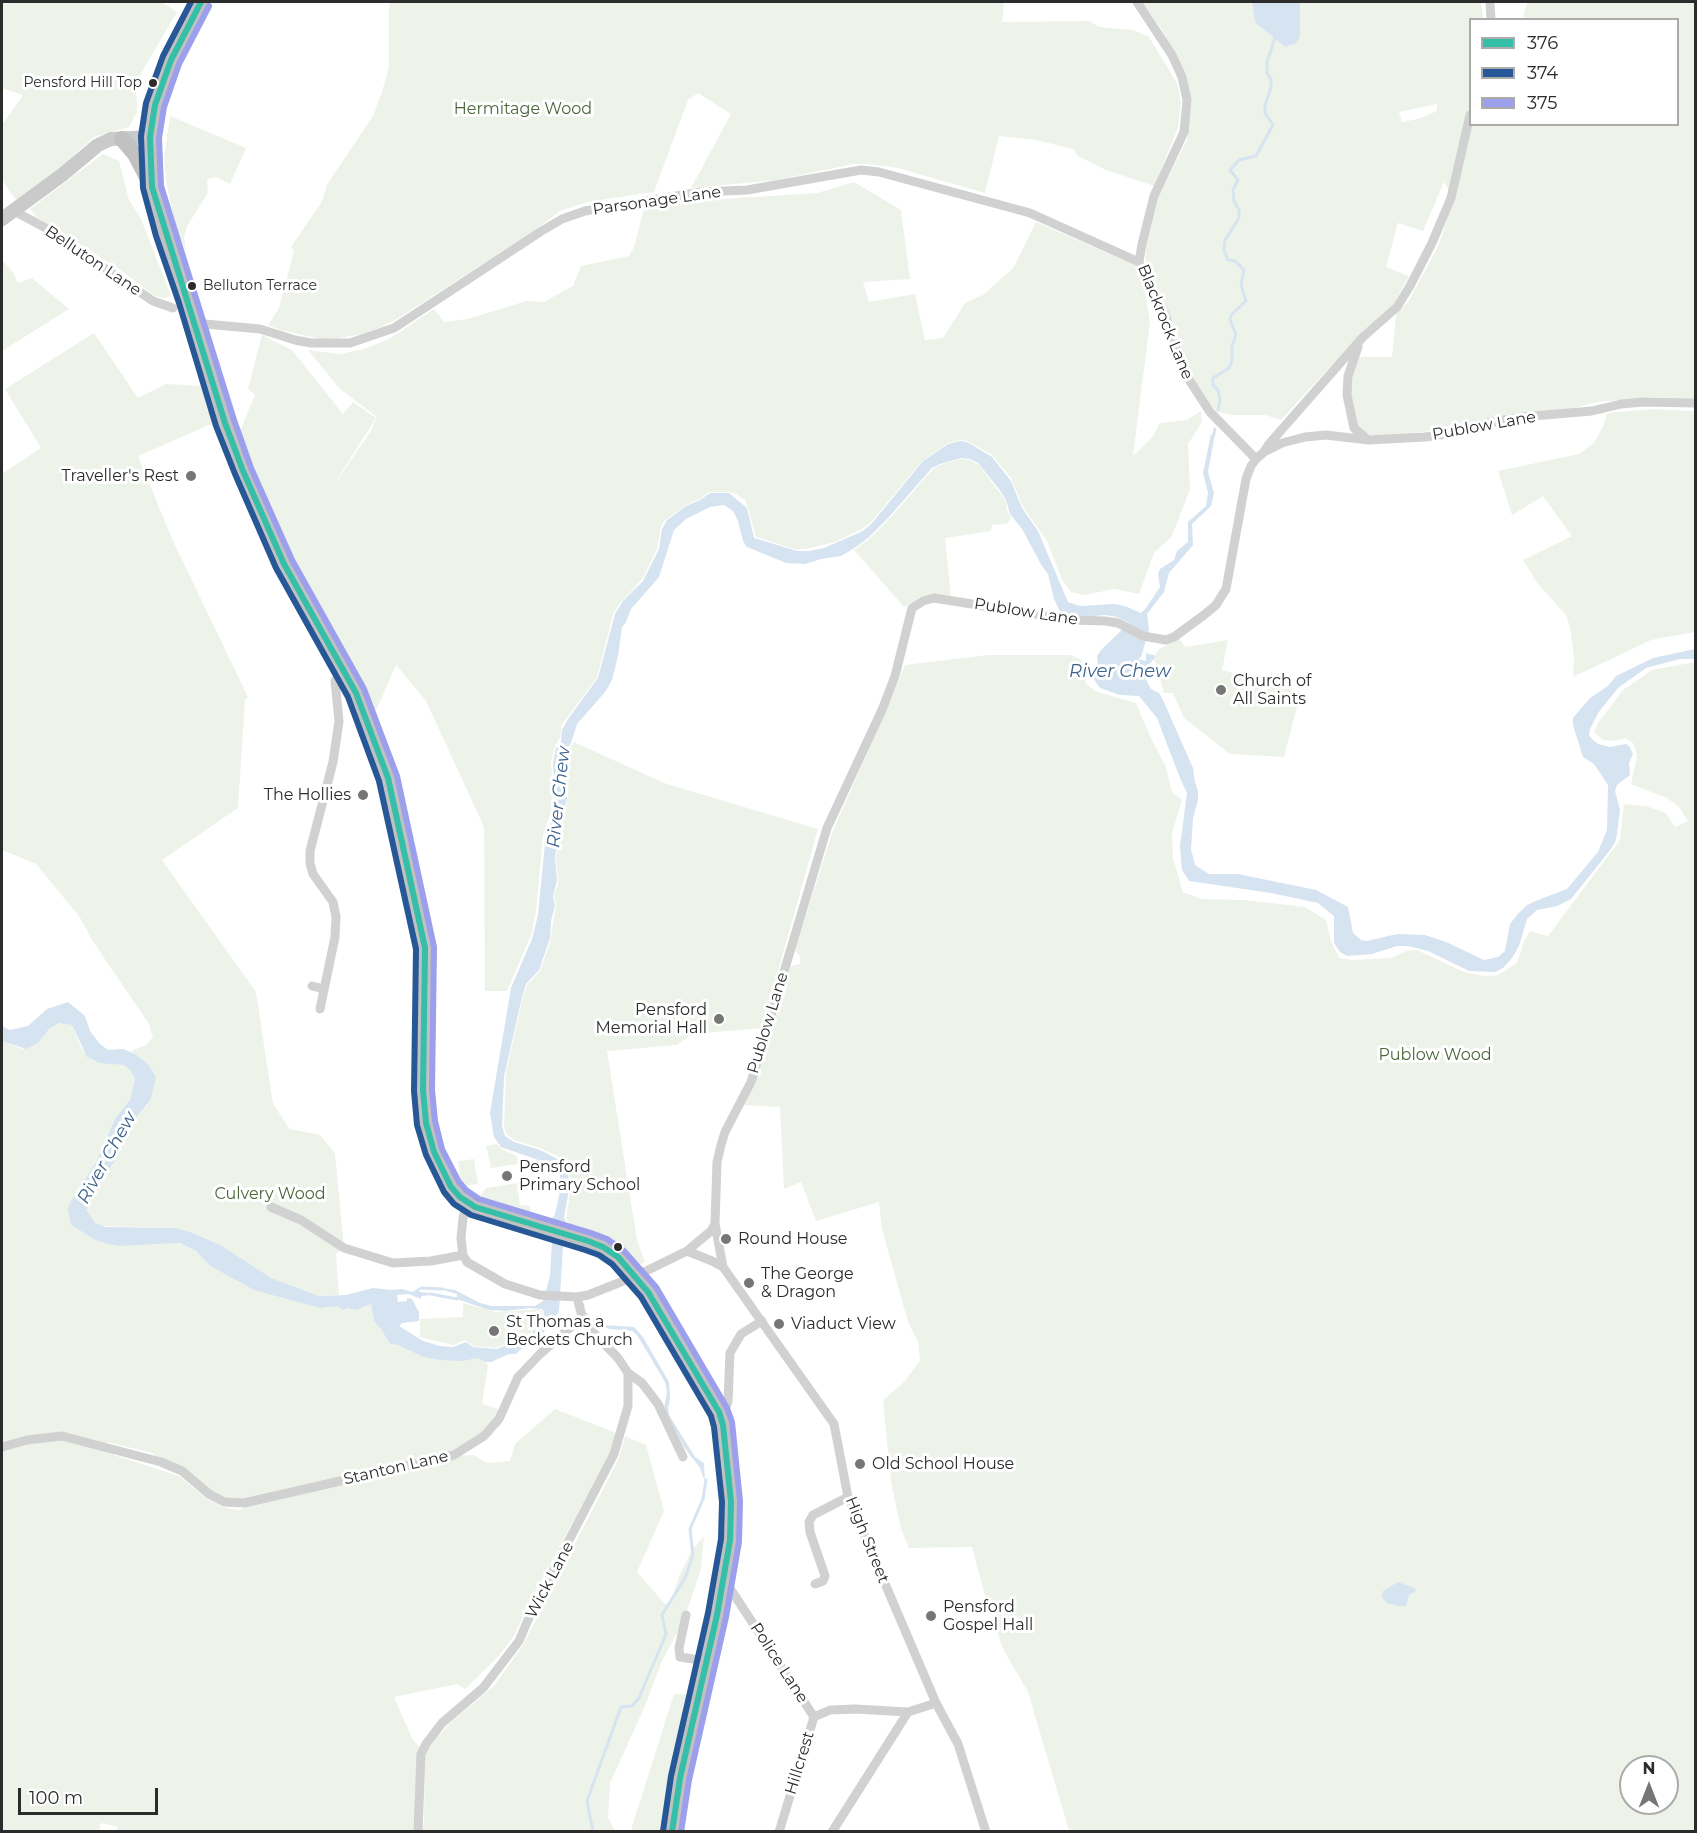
<!DOCTYPE html>
<html>
<head>
<meta charset="utf-8">
<style>
  body { margin:0 }
  #map { position:relative; width:1697px; height:1833px; overflow:hidden; background:#fff; font-family:Montserrat,sans-serif }
  canvas { display:block }
  .frame { position:absolute; inset:0; border:3px solid #2c2c2c; pointer-events:none }
  .legend { position:absolute; left:1469px; top:18px; width:210px; height:108px; box-sizing:border-box; background:#fff; border:2px solid #ababab; margin:0; padding:8px 10px; list-style:none; font-size:18px; color:#2c2c2c }
  .legend li { display:flex; align-items:center; gap:12px; height:30px }
  .legend b { width:30px; border:2px solid #ababab }
  .north { position:absolute; left:1619px; top:1755px; width:60px; height:60px; box-sizing:border-box; background:#fff; border:2px solid #ababab; border-radius:50%; rotate:0deg; font-size:16px; font-weight:700; line-height:24px; text-align:center; color:#2c2c2c }
  .north::after { content:''; display:block; margin:auto; width:21px; height:27px; background:#767676; clip-path:polygon(50% 0,100% 100%,50% 72%,0 100%) }
  .scale { position:absolute; left:18px; top:1788px; width:140px; height:27px; box-sizing:border-box; border:3px solid #2c2c2c; border-top:0; padding-left:8px; font-size:18px; line-height:21px; white-space:nowrap; color:#2c2c2c; -webkit-text-stroke:4px #fff; paint-order:stroke }
</style>
</head>
<body>
<div id="map">
<canvas width="1697" height="1833"></canvas>
<div class="frame"></div>
<ul class="legend">
<li><b style="height:8px;background:#35bfa8"></b>376</li>
<li><b style="height:8px;background:#265797"></b>374</li>
<li><b style="height:8px;background:#9c9fec"></b>375</li>
</ul>
<div class="north">N</div>
<div class="scale">100 m</div>
</div>
<script>
const ctx = document.querySelector('canvas').getContext('2d');
ctx.lineJoin = 'round';
function fillPath(path, color) { ctx.fillStyle = color; ctx.fill(path, 'evenodd'); }
const toPath = rows => new Path2D(rows.map(r => 'M' + r).join(''));
function trace(path, color, width, dash) { ctx.strokeStyle = color; ctx.lineWidth = width; ctx.lineCap = dash ? 'butt' : 'round'; ctx.setLineDash(dash || []); ctx.stroke(path); }
function write(font, color, halo, rows, align = 'center') {
  ctx.font = font + ' Montserrat,sans-serif'; ctx.lineWidth = 6; ctx.setLineDash([]); ctx.textBaseline = 'middle'; ctx.strokeStyle = halo; ctx.fillStyle = color; for (const [text, x, y, turn = 0] of rows) {
    ctx.save(); ctx.translate(x, y); ctx.rotate((+turn || 0) * Math.PI / 180); ctx.textAlign = isNaN(turn) ? turn : align; if (halo) ctx.strokeText(text, 0, 0); ctx.fillText(text, 0, 0); ctx.restore();
  }
}
const green = toPath([
  [2,2,162,2,177,12,136,82,137,112,129,127,94,137,51,176,21,200,15,199,2,180,2,125,23,95,2,88],
  [389,2,1004,2,1002,22,1089,21,1099,27,1133,30,1149,37,1177,83,1181,102,1178,128,1154,186,1106,170,1078,156,1073,149,1036,140,999,136,985,193,898,168,868,164,853,164,777,180,691,188,731,114,698,93,688,100,654,192,587,202,560,211,532,232,397,319,379,328,363,334,326,340,280,330,268,325,279,308,294,251,291,247,321,203,328,183,373,116,382,92,389,66],
  [1142,2,1252,2,1255,22,1300,37,1300,2,1481,2,1483,19,1470,20,1470,124,1678,124,1678,20,1523,19,1527,2,1695,2,1695,399,1654,397,1597,402,1561,411,1445,430,1386,435,1369,435,1358,427,1351,407,1350,386,1357,357,1392,357,1396,314,1408,302,1438,247,1454,199,1444,182,1423,231,1398,223,1386,267,1409,276,1393,305,1364,330,1281,420,1265,415,1231,415,1217,412,1192,381,1184,367,1175,325,1146,264,1146,245,1159,196,1187,140,1191,107,1186,76,1162,30],
  [1437,104,1437,111,1418,119,1402,122,1399,112],
  [170,116,246,148,230,184,216,177,207,179,208,193,187,226,184,237,186,251,176,228,167,186,164,157],
  [103,154,119,161,129,200,141,219,171,296,165,298,155,296,119,269,37,217,30,209],
  [854,182,901,210,910,279,863,282,869,302,915,294,925,340,943,338,965,303,983,295,1014,267,1036,222,1137,266,1142,274,1150,322,1133,456,1153,436,1160,423,1187,420,1201,411,1202,422,1188,444,1190,489,1172,536,1154,553,1139,594,1114,589,1085,595,1071,592,1062,580,1047,541,1023,507,1011,478,992,455,967,441,960,440,948,443,922,461,871,522,862,529,835,542,806,549,797,550,756,537,749,511,745,500,736,494,729,492,709,492,700,499,686,505,665,520,661,527,657,549,643,578,618,606,613,614,597,678,562,724,560,738,555,746,551,763,554,803,543,835,536,912,532,933,507,991,485,991,484,827,426,701,396,665,374,715,353,670,322,617,265,503,244,452,240,431,255,395,248,389,262,335,292,350,343,414,353,402,376,418,331,489,371,431,377,417,340,389,308,350,340,354,364,349,391,338,434,309,444,322,468,319,526,301,544,302,573,286,581,266,629,256,634,247,644,209,708,200,817,193],
  [2,259,14,274,18,283,32,278,69,309,2,351],
  [94,333,138,398,166,384,204,386,216,422,138,456,173,541,248,697,245,700,238,808,162,860,256,992,273,1104,290,1129,320,1135,335,1153,344,1248,336,1254,339,1295,319,1296,280,1282,264,1274,222,1246,193,1233,176,1228,102,1226,95,1223,87,1214,91,1198,119,1154,127,1130,148,1104,148,1064,131,1051,146,1045,153,1037,149,1024,94,943,79,916,36,864,2,850,2,474,41,448,5,389],
  [1651,409,1695,411,1695,632,1651,640,1573,677,1574,658,1570,627,1566,615,1538,584,1523,560,1572,536,1543,496,1512,515,1498,471,1579,454,1594,443,1603,427,1607,413],
  [961,459,970,460,979,465,1006,501,1007,511,1011,517,1007,524,992,525,991,531,945,538,951,597,920,597,904,607,854,550,868,540,892,516,932,470,939,465],
  [1179,638,1185,647,1228,640,1222,670,1301,692,1284,757,1230,754,1184,718,1173,693,1164,693,1154,658,1158,650],
  [988,655,1070,655,1082,660,1086,684,1097,692,1136,703,1151,738,1166,767,1172,792,1182,800,1172,833,1173,858,1183,892,1201,899,1244,900,1305,907,1326,920,1331,941,1339,958,1352,960,1391,958,1406,951,1417,950,1464,972,1484,976,1498,975,1517,963,1524,941,1530,931,1548,936,1620,840,1624,804,1646,806,1666,813,1675,827,1688,821,1679,807,1667,798,1631,784,1637,755,1633,743,1625,738,1615,741,1603,740,1594,732,1598,723,1623,690,1652,670,1695,662,1695,1831,1069,1831,1028,1692,1003,1649,984,1592,972,1547,909,1548,901,1529,891,1482,883,1400,903,1383,920,1361,918,1342,908,1322,882,1229,879,1202,816,1221,801,1182,784,1189,780,1107,744,1105,756,1078,791,966,800,964,800,956,795,950,832,833,888,706,905,665],
  [1631,1767,1667,1767,1667,1803,1631,1803],
  [574,742,664,783,818,829,762,1028,692,1034,677,1045,607,1051,637,1240,645,1262,638,1265,626,1250,614,1241,601,1234,570,1226,566,1218,572,1182,562,1161,557,1156,540,1148,514,1140,506,1134,504,1126,506,1073,523,996,527,985,540,971,550,942,556,905,554,896,558,883,556,857,568,797,564,760,566,753],
  [59,1023,72,1025,82,1050,93,1061,124,1065,129,1069,135,1078,130,1100,109,1132,97,1160,75,1194,71,1225,95,1240,107,1244,119,1246,179,1243,196,1251,210,1266,254,1290,347,1308,363,1308,371,1304,374,1321,381,1329,390,1344,398,1345,423,1357,440,1360,462,1360,478,1358,484,1360,488,1365,482,1404,498,1409,496,1417,482,1434,454,1455,243,1501,225,1500,162,1461,152,1453,107,1442,114,1455,179,1476,207,1499,222,1507,238,1510,270,1500,454,1456,474,1455,487,1463,510,1461,515,1444,555,1409,616,1433,612,1450,531,1599,514,1636,498,1657,465,1689,457,1684,394,1697,413,1740,419,1746,414,1831,117,1832,118,1827,101,1823,99,1831,2,1831,2,1041,22,1049,38,1043,49,1029],
  [496,1144,502,1149,517,1156,518,1164,491,1168,486,1146],
  [474,1159,478,1184,462,1186,458,1161],
  [517,1183,520,1205,530,1206,531,1216,478,1199,486,1188],
  [463,1303,496,1312,539,1309,543,1312,543,1315,531,1333,496,1348,473,1346,465,1340,453,1345,420,1337,420,1319,463,1317],
  [625,1436,646,1445,664,1511,637,1572,665,1604,670,1605,679,1576,692,1550,704,1536,701,1569,684,1620,662,1661,645,1706,610,1783,608,1817,615,1831,422,1832,424,1822,425,1756,432,1743,451,1722,494,1686,523,1645,619,1458],
  [674,1694,691,1695,667,1831,622,1832,631,1830]
]);
const water = toPath([
  [1252,2,1300,2,1300,37,1296,43,1285,47,1255,22],
  [1211,434,1214,439,1208,472,1214,493,1211,506,1192,524,1193,545,1169,573,1164,592,1147,614,1149,630,1141,657,1138,659,1146,661,1146,653,1156,656,1146,669,1145,678,1151,689,1159,693,1163,700,1193,768,1195,782,1198,791,1198,800,1193,818,1191,849,1195,865,1209,874,1238,874,1316,890,1348,907,1353,933,1361,940,1367,941,1397,934,1425,935,1446,942,1484,960,1498,957,1505,951,1510,924,1517,915,1527,905,1538,900,1567,889,1598,852,1607,830,1608,785,1594,764,1583,757,1573,725,1573,718,1590,698,1608,686,1616,676,1653,658,1695,649,1695,659,1680,659,1646,668,1618,688,1598,713,1590,729,1589,735,1593,740,1598,744,1610,747,1626,744,1629,746,1633,754,1629,763,1630,775,1617,785,1615,791,1620,810,1616,840,1611,849,1571,899,1557,906,1537,910,1527,919,1519,946,1512,958,1503,968,1495,972,1469,971,1428,951,1408,946,1397,946,1372,954,1347,956,1340,952,1334,943,1334,916,1318,903,1271,893,1189,881,1182,870,1180,846,1187,793,1180,778,1157,718,1139,696,1120,695,1100,688,1093,678,1098,667,1097,656,1101,650,1129,623,1117,617,1105,615,1085,617,1061,614,1054,599,1048,574,1042,566,1022,529,1010,514,1006,500,999,489,978,463,970,459,961,458,940,464,932,468,889,517,868,538,853,549,841,556,821,559,805,564,786,563,747,547,743,541,738,521,733,511,724,505,710,507,686,519,674,530,659,577,631,609,626,622,622,627,618,656,612,680,605,692,577,724,571,743,564,754,563,769,567,798,555,857,557,880,553,897,555,905,551,921,550,938,539,970,526,984,522,997,504,1077,502,1126,505,1136,514,1142,540,1150,556,1158,568,1175,570,1184,564,1218,567,1224,563,1247,559,1312,540,1337,520,1350,516,1354,509,1354,491,1362,485,1362,478,1358,462,1361,440,1360,423,1357,398,1345,390,1344,381,1329,374,1321,371,1304,356,1310,347,1308,343,1310,337,1306,320,1308,254,1290,210,1266,196,1251,180,1243,119,1246,107,1244,95,1240,71,1225,68,1209,70,1203,97,1160,115,1119,130,1100,135,1078,129,1069,124,1065,99,1063,87,1057,72,1025,59,1023,49,1029,38,1043,26,1049,2,1041,2,1026,10,1030,28,1026,47,1009,68,1002,85,1016,90,1031,100,1044,108,1050,123,1049,135,1054,148,1064,156,1077,151,1099,127,1130,119,1154,91,1198,87,1211,95,1223,106,1227,176,1228,193,1233,222,1246,271,1278,319,1296,346,1295,373,1288,392,1290,402,1289,412,1292,421,1287,419,1292,430,1293,431,1295,421,1296,421,1299,409,1294,397,1295,398,1302,407,1301,407,1298,412,1299,419,1312,419,1321,402,1323,399,1326,423,1341,440,1346,453,1347,466,1342,473,1347,497,1349,531,1334,543,1318,544,1312,542,1309,530,1308,505,1311,489,1310,457,1299,457,1294,443,1290,442,1288,455,1290,480,1303,492,1306,535,1306,543,1301,550,1276,552,1243,551,1220,555,1214,560,1191,560,1175,554,1167,547,1163,501,1147,494,1137,490,1113,511,988,532,939,538,915,546,833,551,822,555,802,553,763,556,748,561,741,562,730,568,719,598,678,615,614,623,601,643,581,659,549,662,529,667,520,686,506,700,500,710,493,729,493,747,508,754,538,797,551,809,551,824,548,863,531,872,523,923,461,948,444,960,441,967,442,992,457,1011,481,1022,508,1038,531,1068,602,1080,606,1114,604,1125,606,1141,613,1146,608,1160,587,1158,574,1160,569,1174,560,1177,551,1188,542,1188,522,1206,506,1208,493,1203,473],
  [582,1303,584,1303,585,1310,589,1316,602,1325,634,1327,643,1337,669,1382,670,1399,668,1409,669,1415,695,1457,704,1463,705,1482,700,1468,684,1447,664,1408,667,1392,665,1382,637,1335,632,1331,610,1329,595,1324,584,1312],
  [1398,1582,1415,1588,1416,1591,1409,1595,1406,1606,1398,1606,1387,1603,1382,1597,1383,1591]
]);
const stream = toPath([
  [1218,410,1220,400,1218,390,1213,385,1213,378,1229,368,1232,361,1232,346,1236,335,1230,319,1232,314,1246,301,1241,285,1244,270,1235,261,1228,260,1224,250,1225,240,1239,218,1239,210,1234,201,1233,190,1238,180,1230,170,1239,160,1256,156,1273,125,1265,113,1265,105,1271,88,1271,79,1267,73,1267,62,1275,38],
  [1213,437,1215,429],
  [421,1288,442,1289],
  [431,1294,457,1299],
  [593,1832,587,1801,621,1707,632,1706,639,1698,666,1634,662,1615,685,1578,693,1555,690,1529,703,1499,706,1480]
]);
const minor = toPath([
  [1137,2,1172,55,1182,77,1187,100,1184,132,1154,196,1142,244,1139,262,1166,316,1182,369,1210,412,1256,459],
  [1490,2,1491,20],
  [14,211,44,227,153,301,173,308],
  [195,325,205,324,260,329,295,340,311,343,350,343,394,328,540,232,562,219,585,211,701,192,747,190,861,170,879,172,1030,213,1139,262],
  [1358,347,1348,376,1347,395,1354,428,1368,440],
  [1264,452,1269,444,1363,337,1397,307,1410,286,1432,243,1451,198,1470,115],
  [312,986,324,989],
  [320,1009,335,937,336,917,333,902,313,874,310,863,310,851,333,762,339,721,335,681,342,669],
  [467,1203,463,1218,461,1238,463,1255,467,1262,505,1284,540,1295,577,1297,588,1295,636,1276,687,1251,711,1231,715,1224,717,1162,721,1145,725,1132,751,1082,827,828,882,710,895,676,912,608,923,601,934,598,1073,620,1105,621,1118,623,1143,636,1166,640,1174,637,1204,615,1216,605,1226,589,1246,479,1251,466,1256,459,1264,452,1282,443,1305,437,1326,435,1368,440,1425,437,1447,434,1488,423,1521,417,1592,411,1621,404,1643,402,1696,403],
  [271,1207,301,1220,344,1248,393,1263,431,1261,463,1255],
  [715,1224,723,1267,834,1424,848,1497,936,1703,958,1744,986,1832],
  [687,1251,712,1261,723,1267],
  [628,1373,642,1383,658,1404,683,1457],
  [721,1418,728,1402,730,1353,741,1334,762,1321],
  [2,1447,27,1440,62,1436,161,1462,182,1471,209,1494,224,1502,244,1503,454,1455,484,1436,499,1419,518,1377,540,1354,582,1317,577,1297],
  [724,1579,814,1717],
  [815,1584,823,1581,825,1576,810,1532,809,1522,813,1515,848,1497],
  [686,1615,679,1648,680,1657,706,1661],
  [814,1717,830,1710,855,1709,908,1712,936,1703],
  [418,1832,421,1754,426,1744,442,1723,483,1688,519,1641,531,1613,614,1454,628,1406,628,1373,618,1358,586,1325,582,1317],
  [779,1832,814,1717],
  [832,1832,908,1712]
]);
const secondary = toPath([
  [2,219,62,175,98,145,111,139,150,137]
]);
const trunk = toPath([
  [201,2,171,60,155,105,150,137,152,187,165,234,188,300,225,423,243,471,284,564,356,693,388,778,425,948,423,1090,426,1123,434,1152,451,1187,460,1197,475,1207,588,1241,603,1247,618,1257,648,1292,698,1375,719,1412,723,1425,731,1502,730,1540,717,1615,680,1778,672,1832],
  [122,139,135,154,149,181]
]);
const bus1 = toPath([
  [201,2,171,60,155,105,150,137,152,187,225,423,243,471,284,564,356,693,388,778,425,948,423,1090,426,1123,434,1152,451,1187,460,1197,475,1207,588,1241,603,1247,618,1257,648,1292,719,1412,723,1425,731,1502,730,1540,717,1615,680,1778,672,1832]
]);
const bus2 = toPath([
  [191,2,163,56,146,103,141,136,143,188,156,236,179,303,216,426,235,474,276,568,348,697,379,781,416,949,414,1091,417,1125,426,1155,444,1192,454,1204,471,1215,585,1250,599,1255,612,1264,641,1297,711,1416,714,1427,722,1502,721,1539,708,1613,671,1776,663,1831]
]);
const bus3 = toPath([
  [209,6,179,64,164,107,159,138,161,186,234,420,251,468,292,560,364,689,397,776,434,947,432,1090,435,1121,442,1149,459,1182,466,1190,479,1199,591,1233,607,1239,624,1251,656,1287,727,1408,732,1422,740,1501,739,1542,726,1617,689,1780,681,1832]
]);
const markers = [
  [153,83,5,"#2c2c2c"],
  [192,286,5,"#2c2c2c"],
  [191,476,6,"#767676"],
  [1221,690,6,"#767676"],
  [363,795,6,"#767676"],
  [719,1019,6,"#767676"],
  [507,1176,6,"#767676"],
  [726,1239,6,"#767676"],
  [618,1247,5,"#2c2c2c"],
  [749,1283,6,"#767676"],
  [779,1324,6,"#767676"],
  [494,1331,6,"#767676"],
  [860,1464,6,"#767676"],
  [931,1616,6,"#767676"]
];
const busNames = [
  ["Pensford Hill Top",142,83],
  ["Belluton Terrace",203,286,"left"]
];
const parkNames = [
  ["Hermitage Wood",523,109],
  ["Publow Wood",1435,1055],
  ["Culvery Wood",270,1194]
];
const streetNames = [
  ["Parsonage Lane",657,201,-8],
  ["Belluton Lane",93,261,34],
  ["Blackrock Lane",1165,322,68],
  ["Publow Lane",1484,426,-10],
  ["Publow Lane",1026,612,9],
  ["Publow Lane",768,1023,-73],
  ["Stanton Lane",396,1468,-13],
  ["High Street",867,1540,68],
  ["Wick Lane",550,1580,-62],
  ["Police Lane",779,1663,57],
  ["Hillcrest",800,1763,-73]
];
const poiNames = [
  ["Traveller's Rest",179,476,"right"],
  ["Church of",1233,681],
  ["All Saints",1233,699],
  ["The Hollies",351,795,"right"],
  ["Pensford",707,1010,"right"],
  ["Memorial Hall",707,1028,"right"],
  ["Pensford",519,1167],
  ["Primary School",519,1185],
  ["Round House",738,1239],
  ["The George",761,1274],
  ["& Dragon",761,1292],
  ["St Thomas a",506,1322],
  ["Beckets Church",506,1340],
  ["Viaduct View",791,1324],
  ["Old School House",872,1464],
  ["Pensford",943,1607],
  ["Gospel Hall",943,1625]
];
const waterNames = [
  ["River Chew",1120,672],
  ["River Chew",559,797,-84],
  ["River Chew",107,1158,-61]
];
fillPath(green, '#eef3ea');
fillPath(water, '#d6e3f0');
trace(stream, '#d6e3f0', 3);
trace(minor, '#d1d1d1', 9);
trace(secondary, '#cacaca', 14);
trace(trunk, '#c1c1c1', 16);
trace(bus1, '#35bfa8', 6);
trace(bus2, '#265797', 6);
trace(bus3, '#9c9fec', 6);
for (const [x, y, r, color] of markers) { const dot = new Path2D(); dot.arc(x, y, r, 0, 2 * Math.PI); ctx.fillStyle = color; ctx.fill(dot); trace(dot, '#fff', 2); }
write('14px', '#2c2c2c', '#fff', busNames, 'right');
write('16px', '#4a663b', '#fff', parkNames);
write('16px', '#2c2c2c', '#fff', streetNames);
write('16px', '#2c2c2c', '#fff', poiNames, 'left');
write('italic 18px', '#3c638c', '#fff', waterNames);
</script>
</body>
</html>
